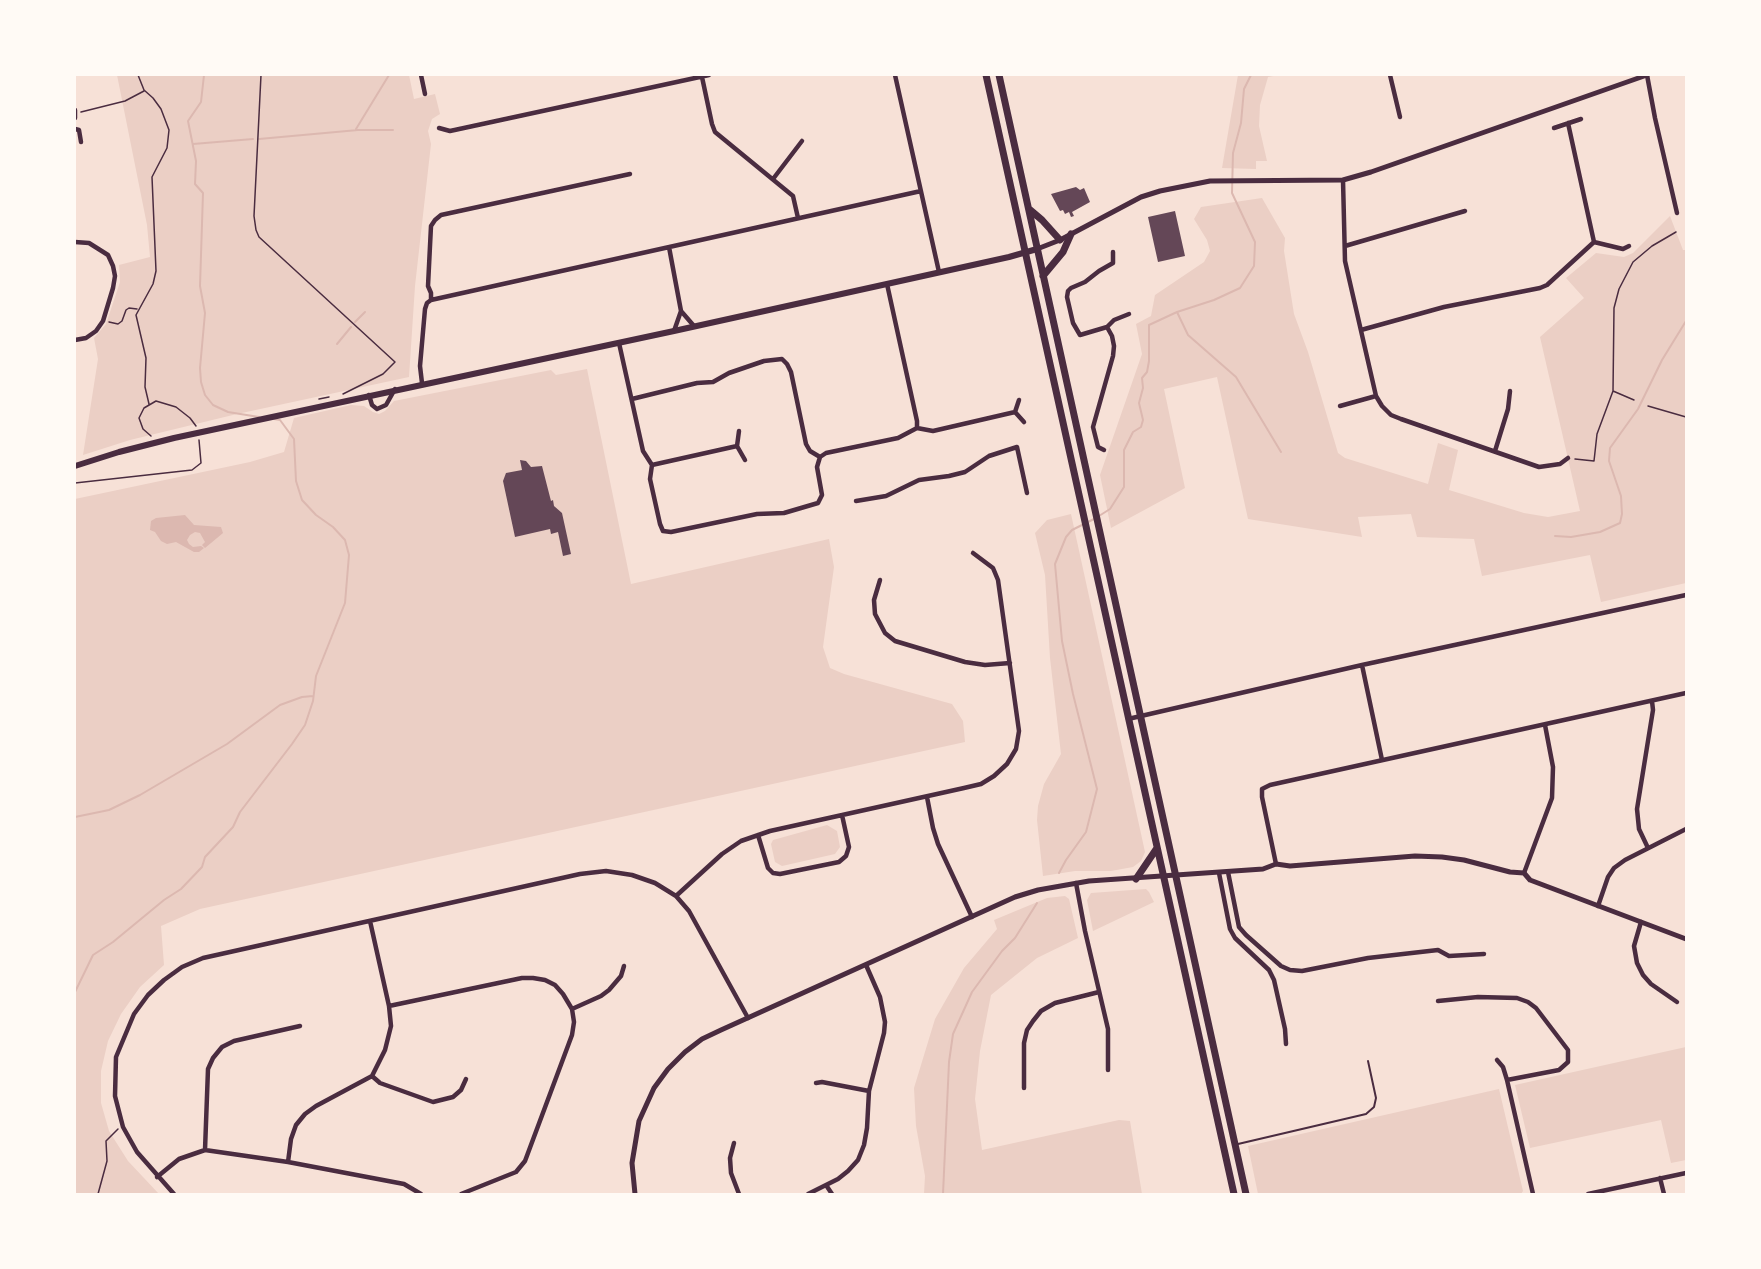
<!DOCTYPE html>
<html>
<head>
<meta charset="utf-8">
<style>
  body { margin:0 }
  #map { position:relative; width:1761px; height:1269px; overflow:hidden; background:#f7e1d7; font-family:"DejaVu Sans",sans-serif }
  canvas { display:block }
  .frame { position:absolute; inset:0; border:76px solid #fffaf5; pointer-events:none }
</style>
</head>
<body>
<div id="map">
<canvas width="1761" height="1269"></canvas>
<div class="frame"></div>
</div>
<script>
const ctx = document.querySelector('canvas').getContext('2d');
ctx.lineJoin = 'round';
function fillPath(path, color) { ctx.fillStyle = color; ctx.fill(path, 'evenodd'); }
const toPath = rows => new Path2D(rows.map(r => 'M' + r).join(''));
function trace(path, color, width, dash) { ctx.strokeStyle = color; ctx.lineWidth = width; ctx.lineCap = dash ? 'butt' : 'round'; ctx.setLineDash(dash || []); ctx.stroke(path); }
const green = toPath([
  [117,75,409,75,414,99,435,94,440,114,432,119,428,131,431,144,415,286,409,377,237,414,130,440,83,455,98,359,94,338,106,324,120,282,119,265,150,257,147,225],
  [1238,75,1279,75,1268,77,1260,105,1259,126,1267,161,1256,161,1256,169,1222,168],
  [1262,198,1285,238,1284,251,1294,314,1308,352,1338,453,1345,458,1428,484,1438,443,1458,450,1449,490,1524,513,1548,517,1580,511,1540,337,1584,298,1566,278,1596,253,1624,257,1633,253,1670,216,1683,250,1686,250,1686,583,1601,602,1590,555,1482,576,1474,539,1417,537,1411,514,1358,517,1362,537,1248,519,1217,377,1164,389,1185,488,1111,528,1100,475,1142,354,1136,324,1151,316,1155,295,1204,262,1210,251,1207,240,1194,219,1201,207],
  [587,369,631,584,829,539,834,567,823,647,830,668,844,674,952,704,963,721,965,742,200,909,161,926,164,965,140,987,121,1014,108,1041,101,1071,101,1103,109,1131,128,1161,159,1194,75,1194,75,499,250,462,284,452,294,418,351,405,364,406,373,412,379,414,385,411,394,401,551,370,556,375],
  [1071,514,1145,852,1141,861,1133,867,1111,871,1075,871,1043,876,1037,820,1038,806,1044,784,1061,754,1050,658,1045,575,1035,533,1047,520],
  [827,825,837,831,840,847,835,854,782,866,775,862,771,844,773,840],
  [1146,889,1149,892,1154,902,1093,931,1087,900,1091,893],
  [1065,896,1069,899,1078,938,1037,958,991,995,980,1051,975,1099,982,1150,1119,1120,1130,1121,1142,1194,924,1194,925,1176,916,1126,914,1088,935,1019,964,968,997,929,994,920,1047,898],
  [1686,1047,1686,1160,1671,1163,1661,1120,1530,1148,1515,1085],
  [1499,1089,1523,1191,1521,1194,1258,1194,1248,1146]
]);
const water = toPath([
  [185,515,194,525,221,527,223,533,205,548,202,545,205,542,200,533,195,532,190,535,187,540,189,544,193,547,201,546,204,548,199,552,194,552,176,542,167,544,161,541,155,532,150,530,151,521,156,518]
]);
const stream = toPath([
  [204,75,201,102,188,121,196,161,195,184,203,193,200,286,205,313,200,368,201,382,205,395,213,405,228,412,259,417],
  [356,129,389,75],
  [259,139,358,130,393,130],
  [193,144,253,139],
  [1177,312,1188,335,1236,377,1281,452],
  [355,322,365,312],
  [337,344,351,327],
  [1099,516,1110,509,1124,487,1124,450,1133,432,1141,427,1143,420,1139,403,1143,388,1142,378,1147,372,1149,361,1149,325,1177,312,1214,300,1240,288,1254,266,1255,242,1232,193,1233,153,1241,123,1244,89,1251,75],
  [1555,536,1571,537,1600,532,1620,523,1622,514,1621,496,1609,461,1610,448,1638,409,1662,360,1686,321],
  [75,817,109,810,140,795,227,744,280,705,302,697,313,696],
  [1059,873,1066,860,1086,832,1097,789,1073,694,1062,641,1055,564,1066,537,1072,530,1094,519],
  [75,992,93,955,113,942,164,900,181,889,202,867,205,857,233,827,240,812,292,744,305,725,313,701,316,676,345,603,349,555,345,540,333,527,316,515,302,500,296,481,294,439,280,420,274,419],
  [943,1194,949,1062,953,1034,972,992,1002,951,1015,938,1037,903]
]);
const building = toPath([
  [1076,187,1080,190,1084,188,1090,202,1072,212,1074,216,1071,217,1069,212,1065,214,1063,210,1060,211,1051,194],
  [1175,211,1185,256,1158,262,1148,217],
  [520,460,526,461,531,467,542,466,551,501,553,500,554,506,562,513,571,554,563,556,558,532,551,534,550,529,515,537,503,481,506,473,522,470]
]);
const path = toPath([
  [138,75,144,90,153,98,161,109,169,130,167,148,152,177,156,271,153,284,136,315,146,358,145,387,149,404],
  [261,75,254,216,256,230,259,237,395,362,383,374,343,394],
  [81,112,125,101,144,91],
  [109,322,118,324,122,321,126,310,129,308,137,309],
  [1613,391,1614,308,1619,289,1633,262,1652,246,1676,232],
  [319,399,329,397],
  [1648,406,1686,417],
  [151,436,143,429,139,418,144,408,156,401,176,407,190,418,196,426],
  [1575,459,1594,461,1597,434,1613,391,1634,400],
  [75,483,192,470,201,463,199,440],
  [98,1194,107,1161,106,1141,118,1129]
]);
const service = toPath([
  [1238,1144,1366,1114,1374,1107,1376,1098,1368,1061]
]);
const minor = toPath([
  [421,75,425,94],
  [895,75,939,272],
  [1390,75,1400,117],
  [1647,75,1655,118,1677,213],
  [702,77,712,124,715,132,793,196,798,218],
  [75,110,75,118],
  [1568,123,1594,242],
  [439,128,450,131,709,75],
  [1554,128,1581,119],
  [75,129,79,130,81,142],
  [773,179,802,141],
  [1343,180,1345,261,1376,396,1382,406,1391,415,1401,419,1539,467,1560,464,1568,458],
  [75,242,89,243,108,255,113,266,115,276,113,288,103,321,96,331,86,338,75,340],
  [1345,246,1465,211],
  [669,247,681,311,694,326],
  [431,300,921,191],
  [1107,327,1114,320,1129,314],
  [1361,330,1444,307,1540,288,1547,285,1594,242,1623,249,1629,246],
  [674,331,681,311],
  [619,343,643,451,652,465,650,479,660,524,663,531,671,532,757,514,784,513,818,503,822,495,817,467,820,457,826,453,898,438,917,428,917,421,887,284],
  [422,383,420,366,425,309,427,303,431,300,431,293,428,286,431,226,435,220,441,215,630,174],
  [369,395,372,405,377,409,386,405,395,389],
  [632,399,697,383,713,382,729,373,764,361,782,359,787,364,791,372,806,444,810,451,820,457],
  [1019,400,1015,412,1024,422],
  [1340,406,1376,396],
  [917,428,933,431,1015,412],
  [739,431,737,446,745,460],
  [1104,450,1098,447,1093,427,1113,356,1114,346,1112,336,1107,327,1080,335,1073,323,1067,297,1068,291,1071,288,1085,282,1099,271,1113,263,1113,252],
  [1495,451,1508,409,1510,391],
  [652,465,737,446],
  [856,501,886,496,919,480,949,476,965,472,989,456,1017,447,1027,493],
  [880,580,874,600,875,614,885,633,895,641,965,662,985,665,1010,663],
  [1362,665,1382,760],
  [1128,719,1362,665,1686,595],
  [927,797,933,828,938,844,972,917],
  [758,835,768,868,773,873,780,874,839,862,846,856,849,847,842,815],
  [1648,848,1639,829,1637,809,1653,710,1652,701],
  [1276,864,1262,797,1262,789,1270,785,1686,693],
  [1228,872,1239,927,1246,935,1281,966,1290,970,1302,971,1368,958,1438,950,1449,956,1484,954],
  [1219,873,1230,929,1235,938,1269,970,1274,980,1285,1029,1286,1044],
  [1524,873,1552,798,1553,767,1545,725],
  [1076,883,1085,931,1108,1029,1108,1070],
  [676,896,722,854,741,841,770,831,964,788,981,784,994,776,1007,764,1016,749,1019,731,998,580,993,568,973,553],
  [1598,906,1608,877,1614,868,1625,860,1686,829],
  [1641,922,1634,946,1637,963,1643,975,1651,984,1677,1002],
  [1438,1001,1478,997,1517,998,1528,1002,1536,1008,1568,1050,1568,1062,1559,1070,1507,1080],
  [389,1006,522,978,533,978,545,980,555,985,563,994,572,1009,574,1022,572,1035,525,1161,516,1172,461,1194],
  [572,1009,601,996,609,990,621,976,624,966],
  [1497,1060,1503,1067,1507,1080,1533,1194],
  [372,1076,380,1083,433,1102,453,1097,461,1090,466,1079],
  [816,1083,822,1082,869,1091],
  [1024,1088,1024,1043,1027,1030,1033,1021,1041,1011,1055,1003,1099,992],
  [734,1143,730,1158,731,1173,739,1194],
  [205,1150,208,1069,213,1058,222,1047,234,1041,300,1026],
  [288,1162,291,1139,296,1125,305,1114,316,1106,372,1076,385,1050,391,1026,389,1006,370,921],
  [157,1177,179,1159,205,1150,288,1162,404,1184,421,1194],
  [1660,1178,1664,1194],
  [826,1185,832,1194],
  [174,1194,137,1152,123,1127,115,1096,116,1057,134,1014,148,995,164,980,182,967,203,958,580,874,606,871,632,875,655,883,676,896,689,911,748,1018],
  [808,1194,838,1179,848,1171,858,1160,864,1145,867,1128,869,1091,884,1033,885,1022,880,997,866,965],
  [1588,1194,1686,1173]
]);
const tertiary = toPath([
  [1037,249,1060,240,1141,197,1160,191,1210,181,1343,180,1371,172,1647,75],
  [635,1194,632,1163,639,1121,654,1088,668,1069,685,1052,702,1039,721,1030,1015,897,1038,890,1089,881,1263,869,1276,864,1290,866,1415,856,1442,857,1464,860,1510,872,1524,873,1530,880,1686,939]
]);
const secondary = toPath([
  [75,466,119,452,174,438,674,331,1009,257,1037,249]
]);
const primary = toPath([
  [986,75,1234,1194],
  [999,75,1246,1194],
  [1029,209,1042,220,1060,240],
  [1043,276,1063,252,1071,234],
  [1136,879,1157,848]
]);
fillPath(green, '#ebcfc5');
fillPath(water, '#dcb8b0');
trace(stream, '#dcb8b0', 2);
fillPath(building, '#644757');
trace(path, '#4a2c40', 1.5);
trace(service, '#4a2c40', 2);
trace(minor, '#4a2c40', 4.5);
trace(tertiary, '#4a2c40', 5);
trace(secondary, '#4a2c40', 6);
trace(primary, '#4a2c40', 7);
</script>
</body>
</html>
